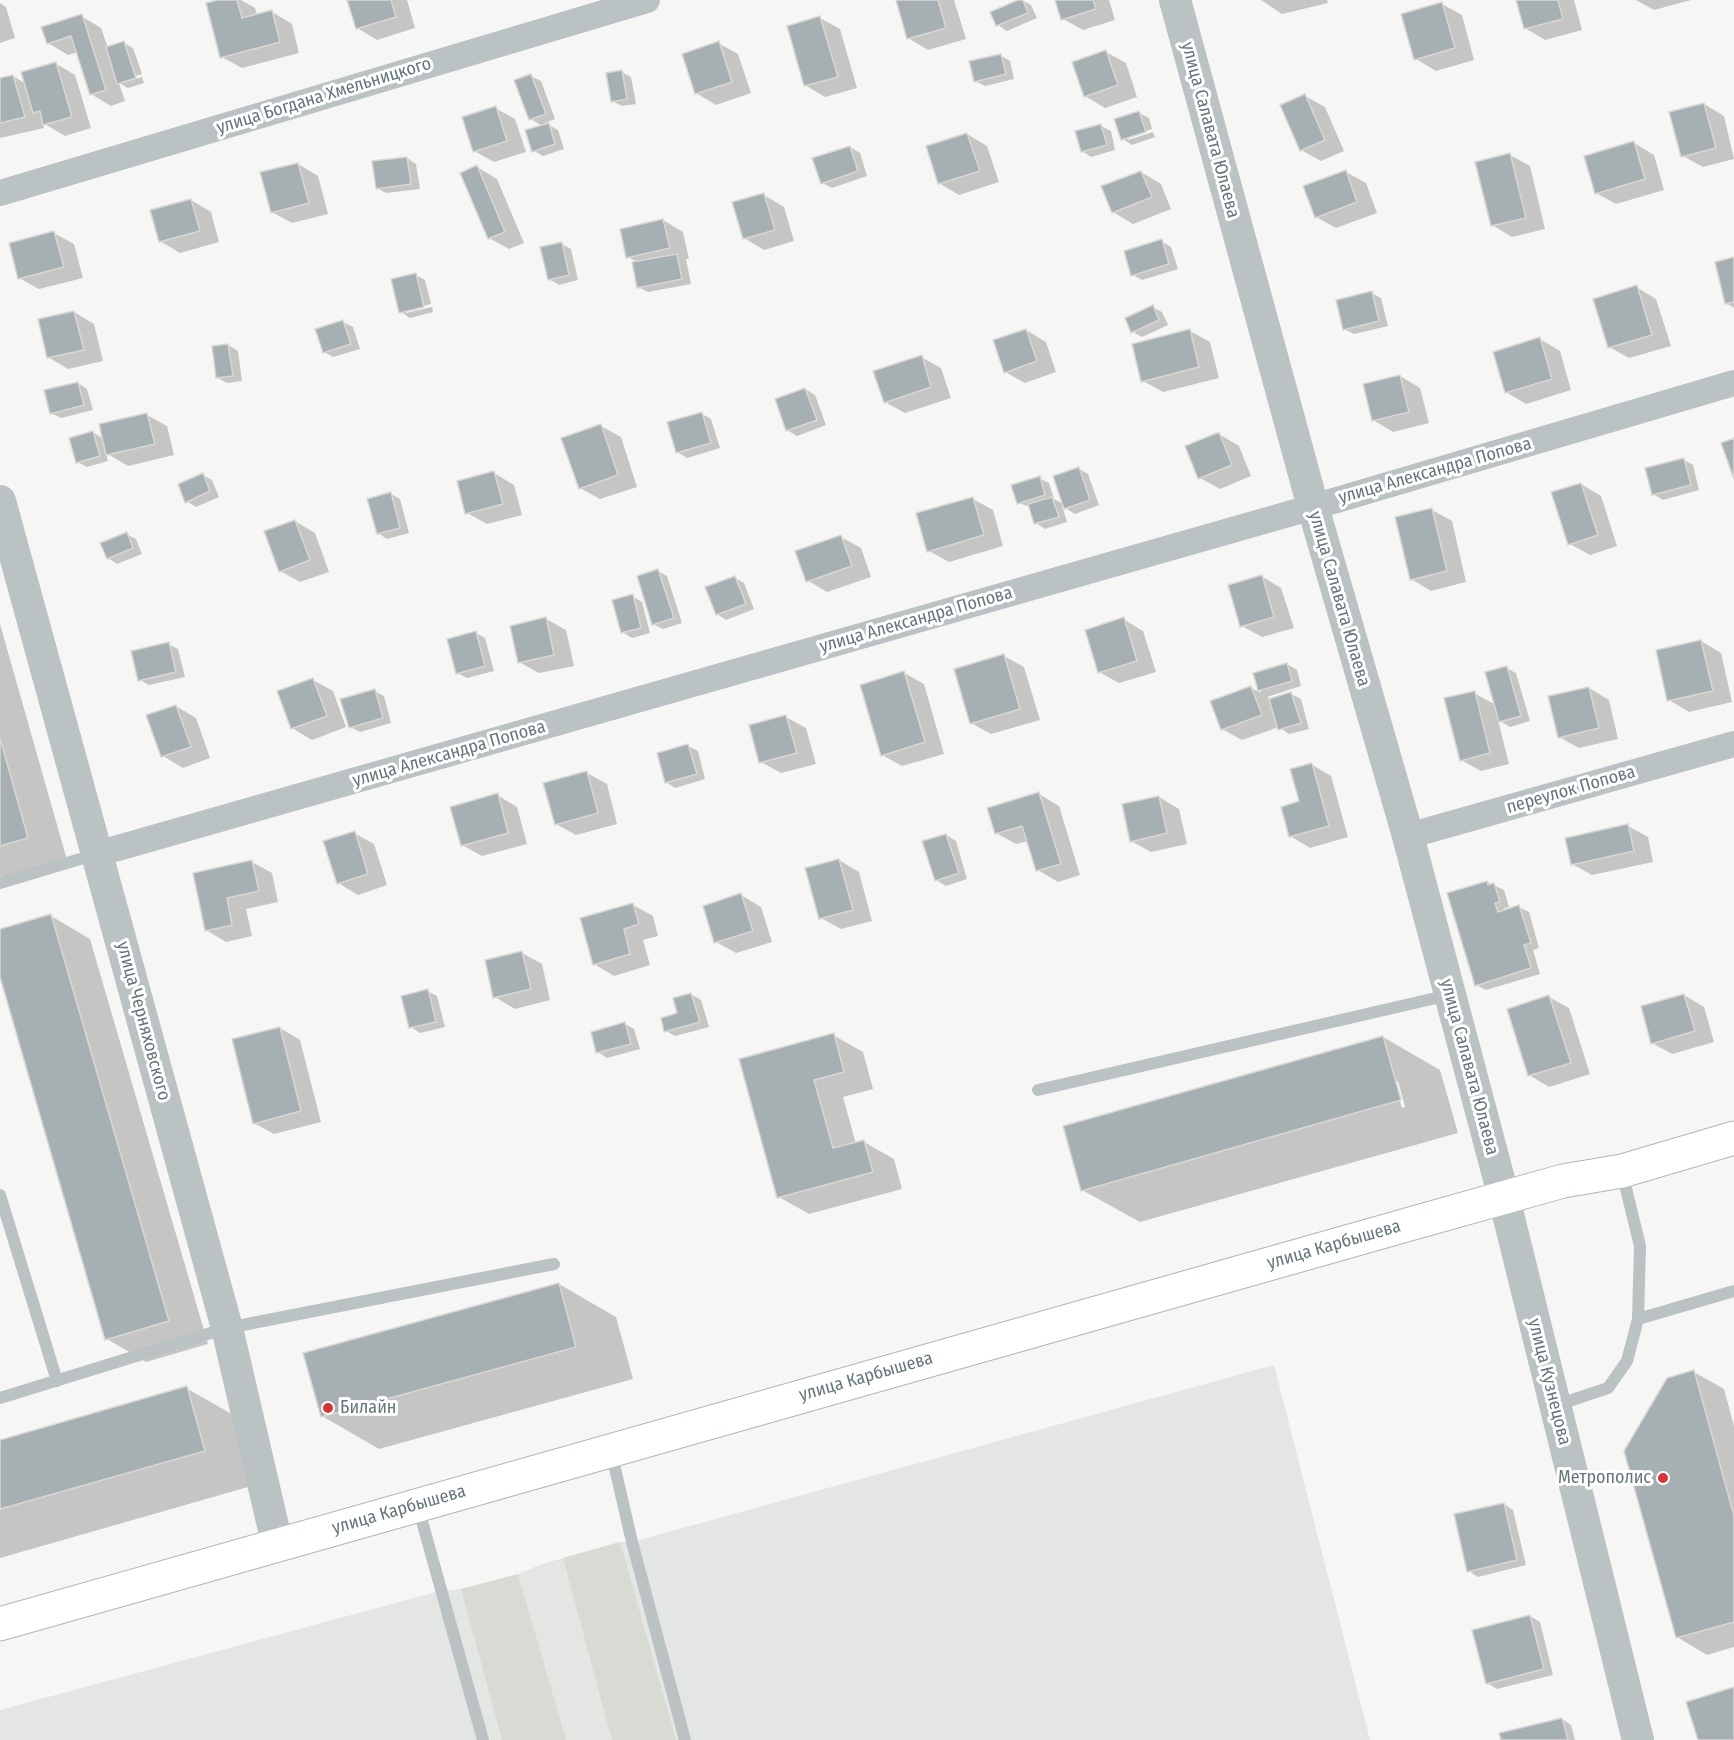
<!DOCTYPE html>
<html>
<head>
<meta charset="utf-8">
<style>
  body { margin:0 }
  canvas { display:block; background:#f6f6f4 }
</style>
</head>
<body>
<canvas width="1734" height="1740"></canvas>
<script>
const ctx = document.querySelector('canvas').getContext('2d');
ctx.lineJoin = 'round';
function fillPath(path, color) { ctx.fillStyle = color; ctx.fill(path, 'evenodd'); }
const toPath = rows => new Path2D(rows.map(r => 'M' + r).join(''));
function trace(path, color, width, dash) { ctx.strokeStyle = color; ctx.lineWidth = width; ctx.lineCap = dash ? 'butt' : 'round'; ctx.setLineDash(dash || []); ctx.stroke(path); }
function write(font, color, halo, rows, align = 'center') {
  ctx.font = font + ' "Fira Sans Condensed",sans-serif'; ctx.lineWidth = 6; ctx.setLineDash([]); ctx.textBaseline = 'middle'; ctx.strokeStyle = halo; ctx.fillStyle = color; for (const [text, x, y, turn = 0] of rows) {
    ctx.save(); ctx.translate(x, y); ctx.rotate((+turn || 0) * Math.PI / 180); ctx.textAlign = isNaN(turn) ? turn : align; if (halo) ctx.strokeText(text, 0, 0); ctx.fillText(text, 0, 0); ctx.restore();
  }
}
const built = toPath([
  [1274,1365,1370,1740,0,1740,0,1710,440,1591,461,1589,518,1574,542,1564,620,1542,632,1542]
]);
const green = toPath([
  [620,1542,676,1740,612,1740,563,1558],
  [518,1574,566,1740,502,1740,461,1589]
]);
const shadow = toPath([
  [223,0,241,0,255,8,257,16,272,12,292,24,299,53,242,68,222,57],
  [349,0,407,0,415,28,377,40,357,28],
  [897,0,954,0,966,39,928,50,908,38],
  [1022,0,1031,5,1037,18,1007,31,998,25],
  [1057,0,1109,0,1115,20,1083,30,1063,19],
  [1261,0,1327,0,1328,3,1282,14],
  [1518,0,1574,0,1582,30,1545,40,1525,28],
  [1636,0,1691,0,1654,10],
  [0,3,6,7,15,38,0,43],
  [1442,4,1462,15,1474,60,1436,71,1416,59],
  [81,16,101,28,108,48,124,43,133,48,142,74,123,80,123,83,142,77,144,83,128,88,119,83,125,101,111,106,91,94,78,52,68,55,48,43],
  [820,18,840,29,857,88,825,97,805,85],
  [718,43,738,54,751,93,716,105,696,93],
  [1106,52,1126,63,1137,97,1105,108,1085,96],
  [1000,55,1010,61,1014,79,985,86,975,81],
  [55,63,75,75,91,128,65,136,43,123,44,128,0,138,0,80,13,76,26,84],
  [622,72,631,77,636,104,622,106,612,101],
  [531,76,541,81,555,119,545,123,558,130,564,149,543,156,534,151,543,126,530,119],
  [1305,96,1325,107,1344,151,1321,161,1301,150],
  [1704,104,1724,116,1734,159,1703,167,1683,156],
  [495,108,515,119,526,152,494,162,474,151],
  [1139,113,1149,118,1152,129,1128,137,1128,140,1153,132,1155,137,1132,145,1123,139],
  [1101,126,1111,131,1115,150,1091,157,1082,151],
  [967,134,987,146,999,182,959,195,939,183],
  [1634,143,1654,155,1664,190,1616,204,1596,193],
  [850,147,860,153,867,176,832,188,822,183],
  [1510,155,1530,166,1545,229,1512,237,1492,225],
  [407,158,416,164,420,189,386,193,377,188],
  [298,164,318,176,328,214,292,223,272,212],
  [477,167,497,179,524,243,509,249,489,238],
  [1141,172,1161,184,1171,209,1133,224,1113,212],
  [1346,172,1366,183,1377,213,1336,228,1316,217],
  [764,195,784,207,794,241,764,250,744,238],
  [191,200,211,212,219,242,180,253,160,241],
  [663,220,683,232,689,259,686,259,691,284,648,292,638,287,638,262,628,257],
  [54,233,74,244,83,278,39,289,19,278],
  [1161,241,1171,247,1178,269,1142,280,1133,275],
  [562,244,571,249,578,280,559,285,549,279],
  [1734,259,1734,308,1726,303],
  [416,275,425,280,431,304,406,310,406,313,432,307,433,312,410,318,401,312],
  [1636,287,1656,299,1671,346,1629,358,1609,347],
  [1371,293,1381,298,1388,326,1354,334,1344,329],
  [1152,307,1162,312,1168,325,1142,337,1133,332],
  [74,312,94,324,103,361,68,369,48,357],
  [343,322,353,327,360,349,333,357,324,352],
  [1026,330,1046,342,1056,372,1025,383,1005,372],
  [1190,331,1210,342,1219,378,1163,392,1143,381],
  [1540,339,1560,351,1571,390,1526,404,1506,392],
  [228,345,238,351,242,381,227,383,218,378],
  [921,357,941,368,951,398,905,413,885,402],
  [1400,376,1420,388,1429,423,1393,432,1373,420],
  [78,383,87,389,93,410,61,418,51,413],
  [805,389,815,395,826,425,797,436,787,430],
  [702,414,711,419,720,448,687,458,677,452],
  [147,415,167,426,174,455,128,466,106,453,108,461,87,467,77,462,92,432,104,439],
  [601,426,621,437,637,487,600,499,580,488],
  [1219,434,1239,446,1251,476,1220,489,1200,478],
  [1684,460,1693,465,1699,490,1663,500,1653,494],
  [1079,469,1088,474,1099,505,1075,514,1062,506,1067,522,1045,529,1036,523,1031,507,1018,503,1039,478,1049,483,1054,499,1065,505],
  [494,473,514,485,522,515,487,524,467,513],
  [203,475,212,480,219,497,196,507,186,501],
  [1581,484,1601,496,1617,546,1590,555,1570,544],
  [391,494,400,499,409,533,387,539,378,533],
  [973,499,993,510,1003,546,949,562,929,551],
  [1432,510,1452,521,1466,582,1431,591,1411,579],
  [295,521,315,533,329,572,300,582,280,571],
  [126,534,136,539,142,554,117,564,108,558],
  [841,537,861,548,871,577,827,592,807,580],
  [658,571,667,576,682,623,663,629,653,624],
  [1261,576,1281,588,1294,628,1262,637,1242,626],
  [735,578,744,583,754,609,726,620,717,614],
  [632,596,642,602,650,633,632,638,622,632],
  [546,619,566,630,574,666,539,673,519,662],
  [1123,619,1143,631,1156,672,1119,683,1099,672],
  [0,624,67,860,5,879,0,876],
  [476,633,485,638,494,671,467,678,457,673],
  [1701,641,1721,653,1732,702,1689,712,1669,700],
  [168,644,178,649,185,677,149,685,140,680],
  [1004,656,1024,667,1040,720,991,734,971,723],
  [1287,664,1297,670,1301,686,1267,697,1272,700,1291,694,1301,699,1309,729,1289,734,1279,727,1242,740,1222,729,1251,688,1261,693,1255,674],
  [1506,668,1516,673,1530,721,1510,727,1498,720,1509,764,1481,771,1461,760,1474,693,1496,705],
  [904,673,924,684,944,754,902,766,882,755],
  [313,680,333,691,346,727,312,740,292,728],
  [1589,688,1609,700,1618,739,1579,748,1559,737],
  [374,691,384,696,391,723,360,732,350,727],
  [176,706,196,718,210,758,183,768,163,756],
  [786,717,806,728,816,764,781,773,761,762],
  [688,746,698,751,705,779,675,788,666,782],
  [1311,764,1331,776,1348,837,1310,848,1290,836],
  [587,773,607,784,617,824,576,835,556,824],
  [1039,794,1059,806,1080,875,1058,882,1038,870,1029,841,1016,844,996,833],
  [497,795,517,807,527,844,482,856,462,845],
  [1159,797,1179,809,1187,844,1151,852,1131,841],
  [1628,826,1648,837,1653,862,1592,875,1572,864],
  [354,833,374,844,387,885,358,895,338,883],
  [946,835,956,841,967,879,946,886,936,880],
  [839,860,859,872,872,921,841,929,821,918],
  [252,862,272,873,278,902,246,909,252,936,226,942,206,930,195,874],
  [1487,882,1504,890,1509,907,1504,908,1505,911,1519,907,1529,912,1539,948,1533,950,1540,974,1486,990,1476,985],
  [741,895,761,907,772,942,736,953,716,942],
  [633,905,653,916,658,936,643,940,650,965,614,976,594,964],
  [51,916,90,939,208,1344,146,1362,107,1339,0,972,0,931],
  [522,953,542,964,550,1000,515,1009,495,997],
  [427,991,437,996,445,1027,420,1033,411,1027],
  [691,994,701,1000,709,1027,675,1036,666,1031],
  [1684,995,1704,1007,1714,1042,1672,1054,1652,1043],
  [1549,997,1569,1008,1590,1074,1549,1087,1529,1075],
  [625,1024,634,1029,640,1049,607,1058,598,1052],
  [280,1028,300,1040,321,1122,274,1134,254,1123],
  [833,1035,863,1052,873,1089,843,1097,856,1144,864,1142,894,1159,902,1189,809,1214,779,1197,741,1060],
  [1383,1037,1440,1070,1458,1133,1140,1222,1082,1190],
  [1394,1081,1398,1081,1405,1107,1402,1108],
  [559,1284,616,1317,633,1379,379,1449,322,1416],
  [1694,1372,1724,1389,1734,1426,1734,1647,1707,1655,1677,1637],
  [186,1388,244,1421,262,1483,0,1558,0,1441],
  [1504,1504,1513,1510,1526,1565,1478,1577,1469,1571],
  [1530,1616,1540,1622,1553,1675,1497,1689,1487,1683],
  [1562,1719,1571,1725,1575,1740,1502,1740]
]);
const building = toPath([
  [217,0,237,0,242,18,272,10,280,42,220,58,206,3,217,0],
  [347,0,391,0,396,17,356,29,347,0],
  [896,0,938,0,946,28,907,39,896,0],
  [1018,0,1023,0,1028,13,996,26,990,12,1018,0],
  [1055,0,1093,0,1096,9,1061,20,1055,0],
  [1516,0,1558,0,1563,19,1524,29,1516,0],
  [1442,2,1455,48,1414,60,1401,14,1442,2],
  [82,14,106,90,90,95,71,36,47,44,41,27,82,14],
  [820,16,838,77,804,86,787,26,820,16],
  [124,41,136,78,117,84,106,47,124,41],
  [719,41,732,82,695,94,682,54,719,41],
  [1106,50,1118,85,1084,97,1072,62,1106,50],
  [1001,54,1006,74,974,82,969,61,1001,54],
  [56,62,72,117,43,125,40,111,33,113,21,72,56,62],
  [622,70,627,99,611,102,606,73,622,70],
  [531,74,546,114,529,120,514,80,531,74],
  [13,75,25,117,0,123,0,78,13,75],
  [1305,94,1325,140,1300,151,1280,105,1305,94],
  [1704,103,1716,148,1681,157,1669,112,1704,103],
  [496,106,507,141,473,152,462,117,496,106],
  [1139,111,1146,132,1121,140,1114,119,1139,111],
  [549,123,555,144,532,152,525,130,549,123],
  [1101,124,1107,145,1081,152,1075,131,1101,124],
  [967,133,980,171,938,184,926,146,967,133],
  [1634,141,1645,179,1595,194,1584,156,1634,141],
  [850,146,858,171,821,184,812,158,850,146],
  [1510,153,1526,218,1491,226,1475,162,1510,153],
  [407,157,411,184,376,189,372,161,407,157],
  [298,163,309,203,271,213,260,172,298,163],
  [477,165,505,232,488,239,460,173,477,165],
  [1346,170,1357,202,1315,218,1303,186,1346,170],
  [1141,171,1152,197,1112,213,1101,186,1141,171],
  [764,193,775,230,743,239,732,202,764,193],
  [191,199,200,231,159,242,150,210,191,199],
  [663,219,670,248,626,258,620,229,663,219],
  [54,231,64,267,18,279,9,243,54,231],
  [1162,239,1169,264,1131,276,1124,251,1162,239],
  [562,242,569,275,548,280,540,247,562,242],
  [677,254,682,279,637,288,632,262,677,254],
  [1734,257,1734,302,1725,304,1715,262,1734,257],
  [416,273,424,307,399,313,391,279,416,273],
  [1637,285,1652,335,1608,348,1593,299,1637,285],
  [1372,291,1379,321,1343,330,1336,300,1372,291],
  [1153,305,1159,320,1131,333,1125,318,1153,305],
  [74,311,84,350,47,358,38,319,74,311],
  [343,320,351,344,323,353,315,329,343,320],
  [1026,329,1037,361,1004,373,993,340,1026,329],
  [1190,329,1199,367,1141,382,1132,344,1190,329],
  [1540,337,1552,379,1505,393,1493,352,1540,337],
  [228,344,233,376,216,378,212,346,228,344],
  [922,355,931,387,884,403,873,371,922,355],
  [1400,375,1409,412,1372,421,1363,384,1400,375],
  [78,382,84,405,50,414,44,390,78,382],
  [805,388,817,420,786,431,775,399,805,388],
  [702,412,711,443,676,453,667,422,702,412],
  [147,413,155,444,106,455,99,424,147,413],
  [601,424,618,475,579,489,561,438,601,424],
  [93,431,100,456,76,463,69,438,93,431],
  [1219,432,1232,465,1198,479,1185,446,1219,432],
  [1734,438,1734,479,1721,443,1734,438],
  [1684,458,1691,485,1652,495,1645,468,1684,458],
  [1079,467,1090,500,1064,509,1053,476,1079,467],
  [494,471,503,504,465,514,457,481,494,471],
  [203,473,210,491,185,503,178,484,203,473],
  [1040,476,1045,495,1017,504,1011,485,1040,476],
  [1581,483,1598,535,1568,545,1551,492,1581,483],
  [391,492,400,528,377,534,367,499,391,492],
  [973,497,984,535,927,552,916,513,973,497],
  [1052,497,1059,517,1034,524,1028,504,1052,497],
  [1432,508,1447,571,1410,580,1395,517,1432,508],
  [295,520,310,560,279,572,264,531,295,520],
  [127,532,133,548,107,559,100,543,127,532],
  [841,535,852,566,806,582,795,551,841,535],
  [658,569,674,618,652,625,637,576,658,569],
  [1262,575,1274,617,1240,627,1228,585,1262,575],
  [735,576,746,604,716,615,705,587,735,576],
  [633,594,641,628,621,633,612,600,633,594],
  [546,617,554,655,518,663,510,626,546,617],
  [1124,617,1137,661,1098,673,1085,630,1124,617],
  [476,631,485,666,456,674,447,639,476,631],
  [1701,640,1713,691,1667,701,1656,650,1701,640],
  [169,642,176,672,138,681,131,651,169,642],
  [1004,654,1020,709,970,724,954,669,1004,654],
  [1287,663,1292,681,1258,691,1253,673,1287,663],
  [1507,666,1521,716,1499,722,1485,672,1507,666],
  [904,671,925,742,881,756,860,685,904,671],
  [313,678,327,716,291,729,277,691,313,678],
  [1251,686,1262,715,1221,730,1210,701,1251,686],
  [1589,687,1599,728,1558,738,1548,696,1589,687],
  [375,689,383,718,349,728,340,699,375,689],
  [1475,691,1490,753,1460,761,1444,698,1475,691],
  [1291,692,1301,723,1278,730,1269,699,1291,692],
  [176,705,191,747,161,757,146,715,176,705],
  [786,715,797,753,759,763,749,725,786,715],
  [0,738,28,838,0,846,0,738],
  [688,744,697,774,665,783,657,753,688,744],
  [1312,763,1329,826,1289,837,1281,807,1299,801,1290,769,1312,763],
  [587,771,598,813,555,825,543,783,587,771],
  [1039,792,1061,864,1036,871,1022,826,995,834,987,808,1039,792],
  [498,793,508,833,461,846,450,807,498,793],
  [1159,796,1167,833,1130,842,1122,804,1159,796],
  [1628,824,1634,851,1571,865,1565,838,1628,824],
  [355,831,368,874,337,884,323,841,355,831],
  [946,834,959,873,935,881,922,841,946,834],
  [839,859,853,910,819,919,805,868,839,859],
  [252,860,259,891,227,898,232,925,205,931,193,873,252,860],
  [1487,881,1488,885,1494,883,1500,902,1495,903,1498,912,1519,905,1531,943,1524,945,1531,968,1475,986,1447,893,1487,881],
  [741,893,753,931,714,943,703,906,741,893],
  [633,903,639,924,624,929,630,954,593,965,580,918,633,903],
  [51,914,169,1321,105,1340,0,977,0,929,51,914],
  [522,951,531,989,493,998,485,960,522,951],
  [428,989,436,1022,409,1028,401,996,428,989],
  [691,993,700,1022,664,1032,661,1018,677,1013,673,998,691,993],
  [1684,994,1695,1031,1651,1044,1641,1006,1684,994],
  [1549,995,1571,1063,1528,1076,1507,1009,1549,995],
  [625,1022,631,1044,596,1053,591,1032,625,1022],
  [280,1027,301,1111,253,1124,232,1039,280,1027],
  [834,1033,844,1072,814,1080,833,1148,864,1140,873,1172,777,1198,739,1059,834,1033],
  [1383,1036,1401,1100,1081,1191,1063,1126,1383,1036],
  [559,1283,576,1347,321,1417,303,1353,559,1283],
  [1694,1370,1734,1516,1734,1622,1676,1638,1624,1451,1667,1378,1694,1370],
  [187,1386,205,1451,0,1509,0,1440,187,1386],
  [1504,1503,1517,1560,1467,1572,1454,1514,1504,1503],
  [1530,1615,1544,1669,1486,1684,1472,1630,1530,1615],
  [1734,1687,1734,1740,1698,1740,1686,1702,1734,1687],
  [1562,1718,1568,1740,1501,1740,1499,1733,1562,1718]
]);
const service = toPath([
  [0,883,97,854],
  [1038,1090,1449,995],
  [0,1195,57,1381],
  [1638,1319,1734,1291],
  [0,1398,227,1328,554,1264],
  [1557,1405,1608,1388,1627,1361,1638,1319,1640,1246,1622,1172],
  [611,1451,632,1542,685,1740],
  [418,1507,483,1740]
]);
const minor = toPath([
  [0,193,647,0],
  [1408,836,1734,744],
  [97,854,1313,507,1734,383]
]);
const tertiary = toPath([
  [1175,0,1313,507,1408,836,1504,1198,1638,1740],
  [0,501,227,1328,277,1543]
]);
const secondary = toPath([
  [0,1624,1417,1222,1563,1181,1622,1171,1734,1138]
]);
const markers = [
  [328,1408,6,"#d53536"],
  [1663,1478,6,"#d53536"]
];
const streetNames = [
  ["улица Богдана Хмельницкого",324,96,-17],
  ["улица Салавата Юлаева",1210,130,75],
  ["улица Александра Попова",1435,471,-16],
  ["улица Салавата Юлаева",1339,599,74],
  ["улица Александра Попова",916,620,-16],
  ["улица Александра Попова",449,754,-16],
  ["переулок Попова",1571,790,-16],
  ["улица Черняховского",143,1021,75],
  ["улица Салавата Юлаева",1469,1067,75],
  ["улица Карбышева",1334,1245,-16],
  ["улица Карбышева",866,1377,-16],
  ["улица Кузнецова",1549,1382,76],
  ["улица Карбышева",399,1510,-16]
];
const poiNames = [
  ["Билайн",340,1408],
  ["Метрополис",1651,1478,"right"]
];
fillPath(built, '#e4e6e4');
fillPath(green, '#d8dbd3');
fillPath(shadow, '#0003');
fillPath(building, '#a6b0b2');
trace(building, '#d8d7d6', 1.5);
trace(secondary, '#aeb6b8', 35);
trace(service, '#bbc2c3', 12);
trace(minor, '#bbc2c3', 26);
trace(tertiary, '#bbc2c3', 32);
trace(secondary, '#fff', 33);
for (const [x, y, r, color] of markers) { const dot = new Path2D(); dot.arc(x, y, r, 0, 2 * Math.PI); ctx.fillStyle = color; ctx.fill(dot); trace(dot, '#fff', 2); }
write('18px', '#64787c', '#fff', streetNames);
write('18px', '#64787c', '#fff', poiNames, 'left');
</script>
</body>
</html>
